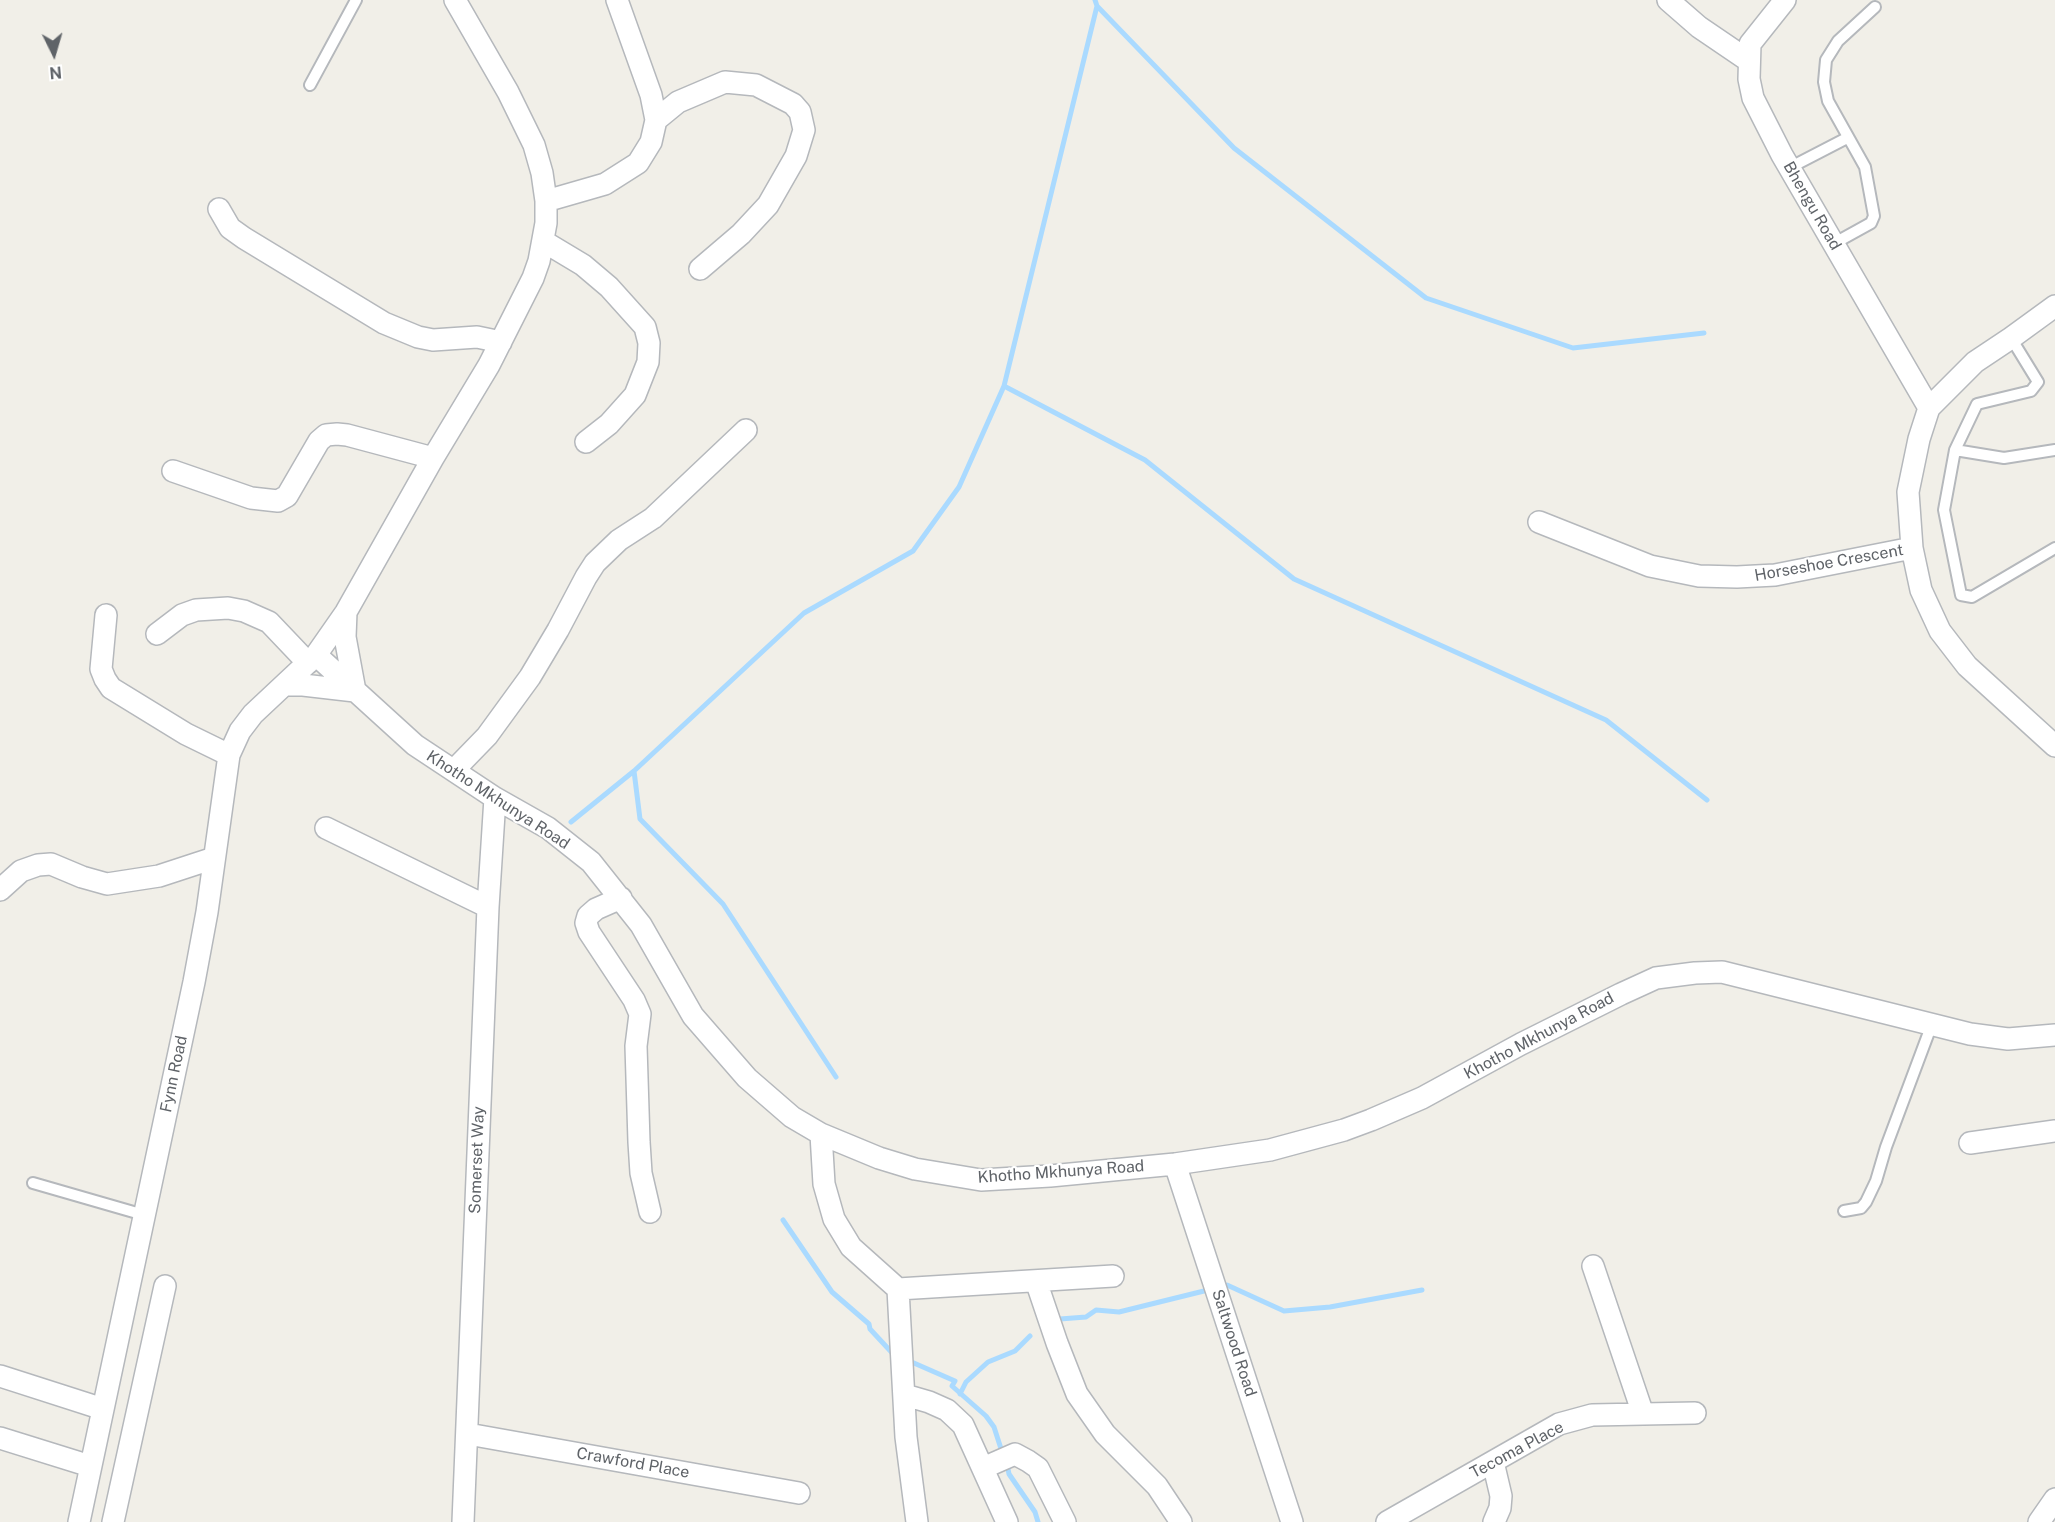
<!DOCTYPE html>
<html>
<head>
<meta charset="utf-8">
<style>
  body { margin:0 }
  #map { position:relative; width:2055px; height:1522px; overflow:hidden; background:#f1efe8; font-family:"Public Sans",sans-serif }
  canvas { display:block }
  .north { position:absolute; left:24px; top:24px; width:60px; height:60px; -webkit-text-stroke:4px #fff; paint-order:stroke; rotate:175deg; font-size:16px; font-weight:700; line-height:24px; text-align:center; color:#5f6368 }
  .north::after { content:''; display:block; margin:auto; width:21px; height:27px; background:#5f6368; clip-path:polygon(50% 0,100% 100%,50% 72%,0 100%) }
</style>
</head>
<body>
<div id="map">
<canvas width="2055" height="1522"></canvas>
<div class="north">N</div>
</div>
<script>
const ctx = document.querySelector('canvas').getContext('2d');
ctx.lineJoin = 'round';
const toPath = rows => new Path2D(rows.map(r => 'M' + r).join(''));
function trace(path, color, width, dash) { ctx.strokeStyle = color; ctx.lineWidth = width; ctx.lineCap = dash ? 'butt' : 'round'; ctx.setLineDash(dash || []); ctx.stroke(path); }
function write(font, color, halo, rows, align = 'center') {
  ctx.font = font + ' "Public Sans",sans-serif'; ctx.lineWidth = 4.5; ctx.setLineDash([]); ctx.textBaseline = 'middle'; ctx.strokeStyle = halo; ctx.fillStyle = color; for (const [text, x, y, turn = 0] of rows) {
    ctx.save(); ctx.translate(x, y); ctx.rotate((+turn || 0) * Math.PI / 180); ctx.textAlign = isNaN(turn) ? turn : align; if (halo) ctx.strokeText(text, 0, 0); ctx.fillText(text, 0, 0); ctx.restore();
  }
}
const stream = toPath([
  [1097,6,1234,148,1426,298,1573,348,1704,333],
  [1004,386,1145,460,1294,579,1606,720,1707,800],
  [634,771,640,819,723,904,836,1077],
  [571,822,634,771,804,613,913,551,959,487,1004,386,1097,6,1095,0],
  [783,1220,832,1292,869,1324,870,1329,895,1356],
  [1227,1285,1284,1311,1330,1307,1422,1290],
  [1060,1319,1086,1317,1096,1310,1119,1312,1208,1290],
  [907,1360,955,1381,952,1386,986,1416,994,1427,1003,1455],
  [960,1394,966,1382,988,1362,1015,1351,1030,1336],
  [1007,1464,1009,1474,1035,1512,1038,1522]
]);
const service = toPath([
  [310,85,356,0],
  [1789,168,1847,138],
  [1833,244,1871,223,1874,216,1865,167,1828,101,1824,82,1826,60,1838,41,1875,7],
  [2011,338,2038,382,2031,391,1977,404,1955,450,1944,510,1961,595,1972,597,2055,548],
  [1955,450,2004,458,2055,450],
  [33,1183,144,1215],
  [1844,1211,1861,1208,1866,1202,1876,1181,1886,1147,1932,1024]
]);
const minor = toPath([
  [1668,0,1699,27,1749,61],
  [1785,0,1750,44,1749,79,1753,98,1782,155,1929,408],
  [656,120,678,102,725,82,756,85,793,104,800,112,804,130,796,156,768,205,741,234,700,269],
  [546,201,605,184,638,163,651,142,656,120,651,95,617,0],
  [219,209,230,228,244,238,384,323,418,337,433,340,477,337,501,342],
  [543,241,583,265,609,287,645,327,649,343,648,362,635,395,609,424,586,442],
  [2055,306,2011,338,1975,362,1929,408,1919,439,1908,492,1912,548,1921,590,1940,631,1967,666,2055,746],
  [173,471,251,498,278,501,287,496,319,441,326,435,337,434,347,435,433,458],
  [1539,522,1650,566,1699,576,1737,577,1775,575,1912,548],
  [106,615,101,669,105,679,111,688,186,734,229,755],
  [157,634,182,615,196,610,228,608,244,611,269,622,308,663],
  [316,655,415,745,495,798,548,828,591,862,641,925,693,1016,747,1078,792,1117,821,1134,879,1158,915,1169,981,1180,1050,1176,1175,1164,1270,1150,1344,1130,1371,1120,1422,1098,1521,1044,1621,994,1656,978,1695,973,1722,972,1970,1034,2008,1039,2055,1035],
  [286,685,303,685,355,691,345,637,346,612],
  [454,770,487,736,530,677,558,630,586,577,595,563,619,540,653,518,746,430],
  [326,828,488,907],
  [0,890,21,871,38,865,51,864,82,877,107,884,159,876,214,858],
  [621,898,596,909,588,916,586,923,589,932,634,1000,640,1014,636,1046,639,1142,641,1173,650,1212],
  [821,1134,824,1184,834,1219,851,1247,898,1289,906,1437,917,1522],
  [1970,1143,2055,1131],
  [1175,1164,1292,1522],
  [1593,1266,1643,1414],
  [1036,1281,1057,1343,1077,1394,1105,1434,1157,1486,1181,1522],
  [898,1289,1113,1276],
  [0,1376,103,1409],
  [905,1395,929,1402,947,1410,963,1425,1007,1522],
  [468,1434,799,1493],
  [0,1438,90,1466],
  [1493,1462,1501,1496,1500,1508,1494,1522],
  [983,1468,1015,1454,1028,1461,1038,1468,1065,1522],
  [79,1522,194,982,207,912,229,755,240,731,253,714,316,655,346,612,433,458,489,365,533,278,539,261,546,223,546,201,542,173,534,145,508,92,455,0],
  [113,1522,165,1286],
  [463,1522,488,907,495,798],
  [1387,1522,1559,1424,1592,1415,1695,1413],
  [2039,1522,2055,1499]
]);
const streetNames = [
  ["Bhengu Road",1812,206,60],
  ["Horseshoe Crescent",1829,563,-10],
  ["Khotho Mkhunya Road",498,800,33],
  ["Khotho Mkhunya Road",1539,1036,-28],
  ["Fynn Road",174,1074,-78],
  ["Somerset Way",477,1160,-88],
  ["Khotho Mkhunya Road",1061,1172,-4],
  ["Saltwood Road",1234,1343,72],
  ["Tecoma Place",1517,1450,-28],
  ["Crawford Place",633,1463,10]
];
trace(stream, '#aadaff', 5);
trace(service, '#b5b8bc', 14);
trace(minor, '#b5b8bc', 24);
trace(service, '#fff', 10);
trace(minor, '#fff', 21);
write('16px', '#5f6368', '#fff', streetNames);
</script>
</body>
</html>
